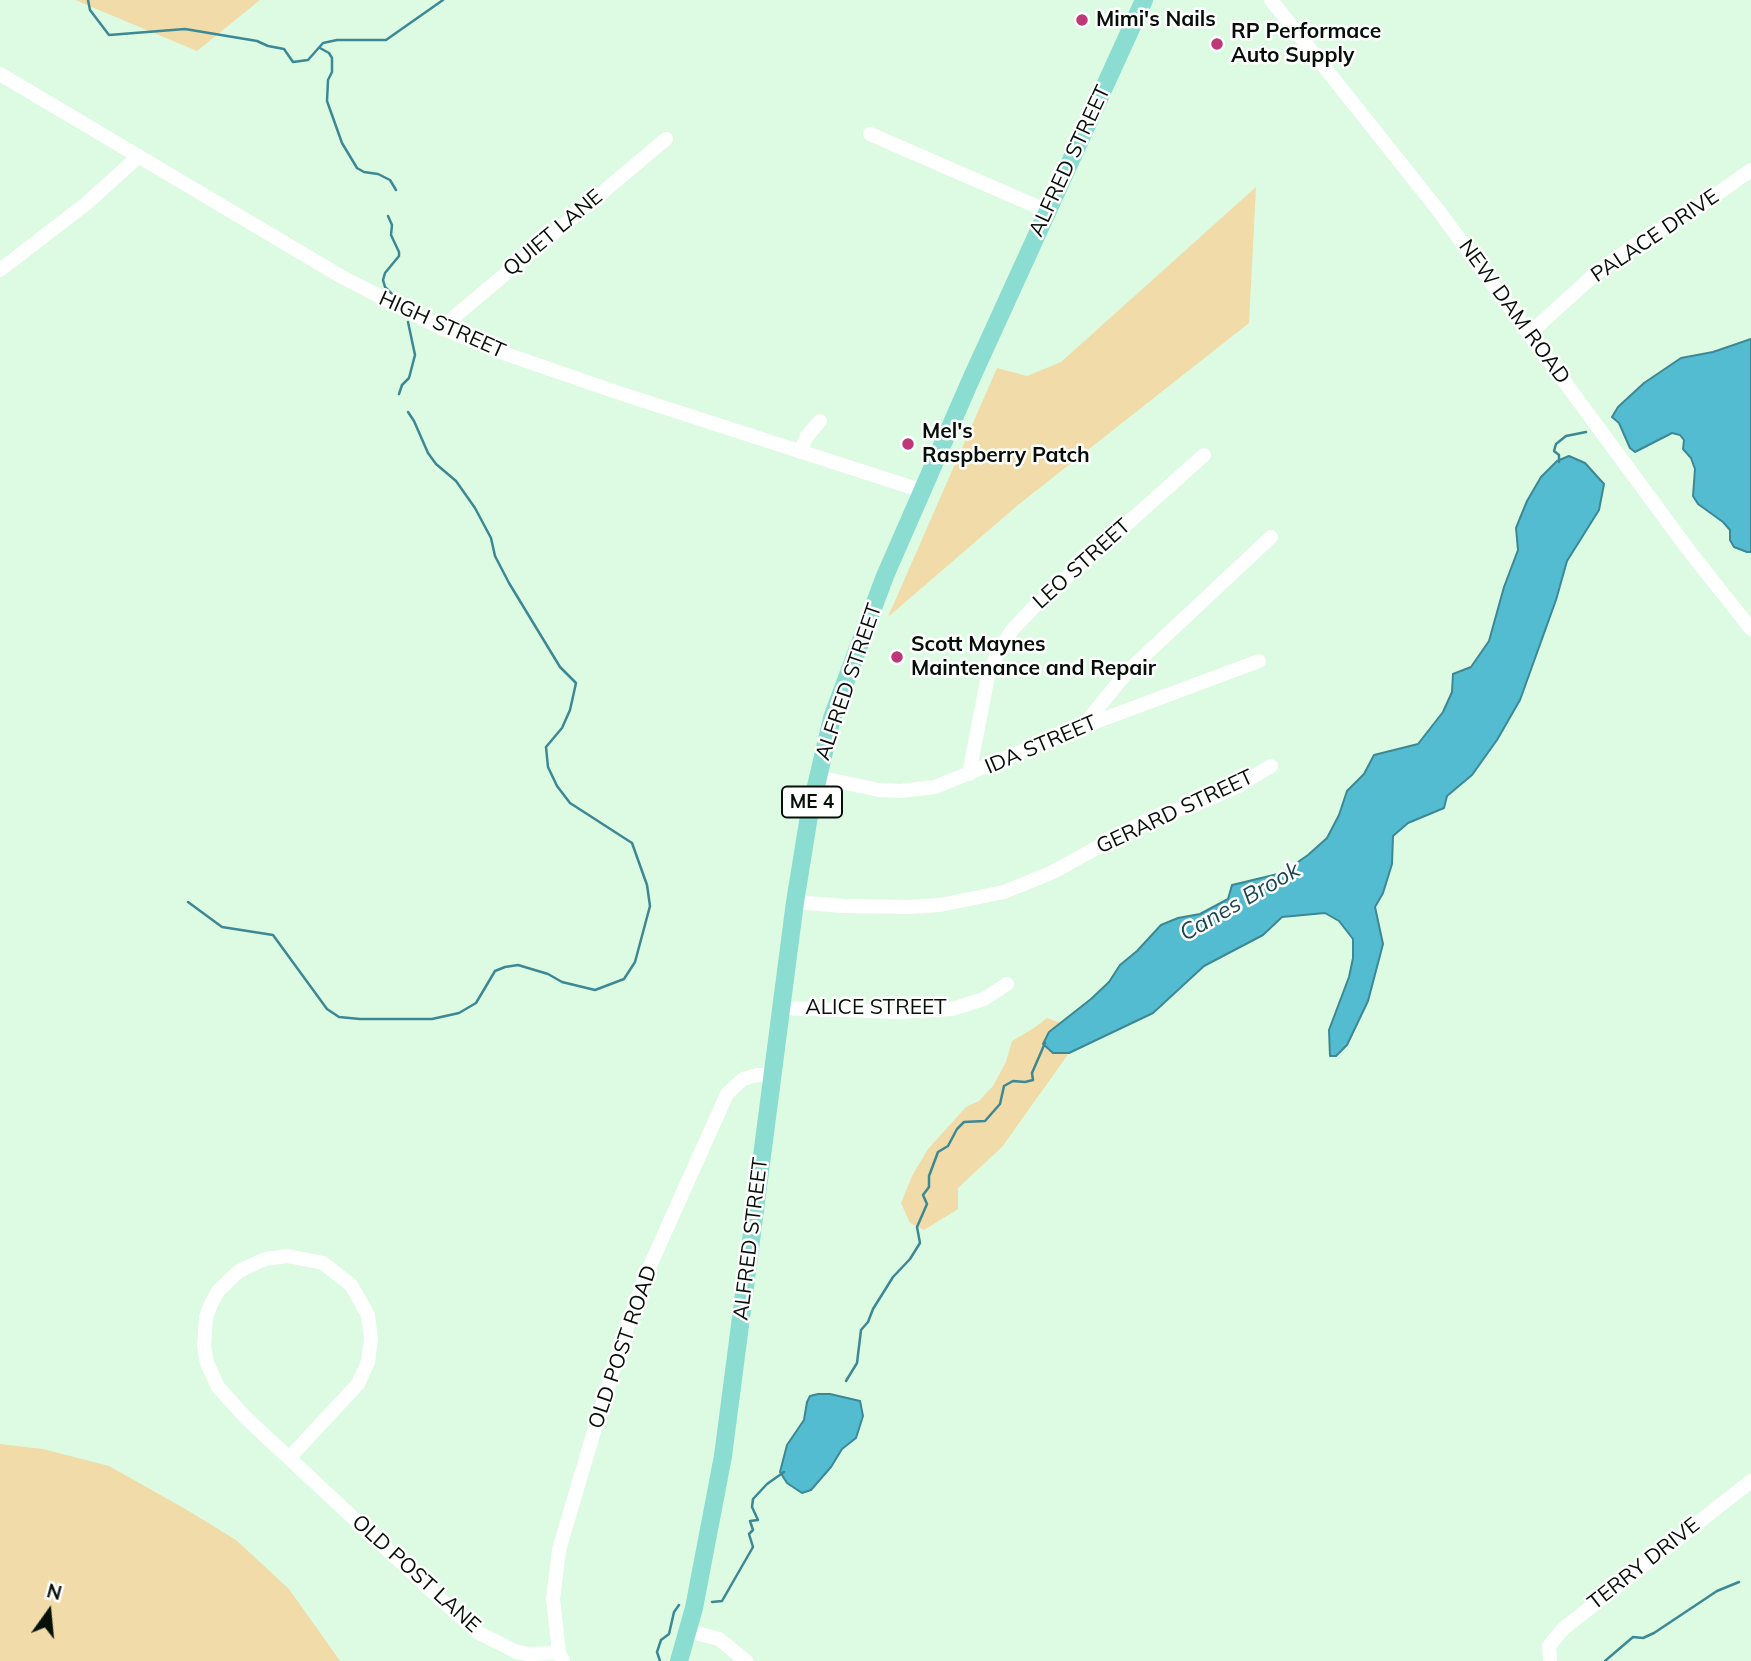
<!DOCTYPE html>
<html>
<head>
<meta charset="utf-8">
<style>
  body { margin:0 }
  #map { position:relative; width:1751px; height:1661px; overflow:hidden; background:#ddfbe2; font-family:Mulish,sans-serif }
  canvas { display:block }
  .north { position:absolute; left:14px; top:1577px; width:70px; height:70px; -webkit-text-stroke:5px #fff; paint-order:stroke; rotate:15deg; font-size:19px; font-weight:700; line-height:28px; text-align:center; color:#061008 }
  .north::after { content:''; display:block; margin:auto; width:24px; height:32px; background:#061008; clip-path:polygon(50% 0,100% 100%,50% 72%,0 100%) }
</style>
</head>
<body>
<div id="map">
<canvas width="1751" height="1661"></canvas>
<div class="north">N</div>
</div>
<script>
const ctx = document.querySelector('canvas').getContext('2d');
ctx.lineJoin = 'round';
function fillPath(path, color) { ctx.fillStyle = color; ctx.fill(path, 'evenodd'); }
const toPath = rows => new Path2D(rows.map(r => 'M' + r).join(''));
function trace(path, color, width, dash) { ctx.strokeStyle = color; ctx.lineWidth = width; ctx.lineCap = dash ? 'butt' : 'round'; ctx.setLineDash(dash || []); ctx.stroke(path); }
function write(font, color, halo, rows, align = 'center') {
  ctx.font = font + ' Mulish,sans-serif'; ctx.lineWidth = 5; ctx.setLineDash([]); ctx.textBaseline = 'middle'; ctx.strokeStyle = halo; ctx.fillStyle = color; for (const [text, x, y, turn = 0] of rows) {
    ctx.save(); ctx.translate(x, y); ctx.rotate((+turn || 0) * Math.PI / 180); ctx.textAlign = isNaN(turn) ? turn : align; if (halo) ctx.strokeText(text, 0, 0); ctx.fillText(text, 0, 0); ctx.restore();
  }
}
const green = toPath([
  [75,0,260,0,197,51],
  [1256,187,1249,323,1018,505,888,617,997,368,1027,376,1061,362],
  [1047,1018,1061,1023,1049,1032,1053,1053,1069,1053,1002,1147,958,1188,958,1209,924,1230,910,1223,901,1203,912,1176,928,1149,966,1107,979,1101,993,1086,1006,1062,1012,1041,1034,1028],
  [0,1444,43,1449,109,1466,187,1510,236,1540,289,1589,340,1661,0,1661]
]);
const water = toPath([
  [1751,339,1751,552,1747,552,1734,547,1730,540,1730,530,1723,522,1698,504,1693,496,1695,469,1691,458,1683,449,1684,440,1680,435,1672,433,1635,452,1630,448,1619,423,1612,417,1618,407,1644,383,1681,358,1713,352,1751,339],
  [1569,456,1585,463,1604,484,1599,510,1567,561,1556,600,1520,700,1497,740,1472,775,1447,796,1444,808,1408,823,1393,836,1392,864,1383,893,1375,907,1383,944,1368,1001,1347,1045,1336,1056,1330,1056,1329,1030,1349,977,1353,958,1353,939,1339,921,1325,913,1282,917,1263,935,1204,966,1153,1013,1069,1053,1053,1053,1043,1044,1049,1032,1091,999,1109,982,1120,965,1137,951,1161,925,1178,918,1200,914,1228,899,1232,885,1282,873,1308,855,1327,838,1339,815,1347,791,1364,774,1374,755,1418,744,1443,712,1452,692,1453,674,1471,667,1489,641,1504,587,1518,550,1516,528,1527,501,1541,477,1557,461,1569,456],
  [818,1394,830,1394,860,1401,863,1416,856,1438,842,1449,831,1467,811,1490,802,1493,787,1483,780,1472,787,1445,804,1420,807,1402,810,1396,818,1394]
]);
const stream = toPath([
  [88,0,90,10,109,35,185,29,257,41,268,46,284,49,293,62,308,60,323,43,337,40,386,40,443,0],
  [320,48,329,53,332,58,332,72,328,80,327,101,342,143,357,168,364,172,378,174,390,180,396,190],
  [388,216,392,225,391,235,399,252,399,256,385,273,383,280,385,287,392,294,414,306],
  [399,394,402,385,409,378,415,355,408,322],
  [1559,462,1559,455,1554,451,1556,444,1566,436,1586,432],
  [188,902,222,927,273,935,327,1009,339,1017,360,1019,432,1019,459,1013,476,1003,495,971,505,967,518,965,548,974,562,982,595,990,624,979,635,962,650,906,647,885,632,843,570,803,557,786,548,767,546,747,562,728,570,710,576,683,560,667,509,583,495,556,491,538,475,508,456,481,436,464,428,453,414,421,408,412],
  [846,1381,857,1363,861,1330,868,1322,873,1309,893,1277,910,1259,920,1243,917,1227,927,1204,923,1195,929,1187,929,1176,938,1152,948,1146,957,1129,964,1122,985,1121,1000,1104,1004,1086,1013,1081,1025,1082,1033,1080,1032,1073,1045,1043],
  [712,1602,722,1601,753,1547,749,1534,753,1530,750,1521,758,1520,752,1507,753,1499,767,1484,784,1472],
  [660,1661,657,1652,661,1640,669,1634,674,1612,679,1605],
  [1605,1661,1633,1637,1643,1638,1654,1633,1717,1591,1739,1582]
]);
const minor = toPath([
  [1271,0,1438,210,1687,548,1751,629],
  [0,74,342,277,441,328,506,354,616,392,923,491],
  [870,134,1047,211],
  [0,270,87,203,139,156],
  [441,328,666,139],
  [1530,333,1594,275,1635,245,1703,204,1751,170],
  [800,452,807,436,820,421],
  [1083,726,1128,671,1271,537],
  [969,774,988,676,998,652,1013,629,1035,606,1204,455],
  [817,777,879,790,900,791,935,787,1082,727,1259,661],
  [795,902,843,906,910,907,940,905,1004,892,1051,873,1153,817,1197,804,1238,786,1271,766],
  [782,1008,899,1012,952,1009,984,999,1007,984],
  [289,1458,358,1384,368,1362,371,1339,368,1315,351,1285,323,1263,288,1256,265,1259,239,1271,218,1291,211,1304,206,1317,204,1346,207,1363,218,1387,246,1418,289,1458,438,1597,479,1633,517,1652,528,1654,559,1653],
  [688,1631,719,1639,746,1661],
  [563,1660,559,1653,553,1599,559,1550,597,1421,631,1315,649,1268,727,1094,743,1079,757,1075,772,1075],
  [1550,1661,1549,1646,1563,1629,1751,1481]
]);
const major = toPath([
  [679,1661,694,1608,723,1456,795,902,809,816,832,718,885,576,972,377,1144,0]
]);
const markers = [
  [1082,20,7,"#be3778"],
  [1217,44,7,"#be3778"],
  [908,444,7,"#be3778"],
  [897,657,7,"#be3778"]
];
const shields = [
  [812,802,60]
];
const shieldNames = [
  ["ME 4",812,802]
];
const poiNames = [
  ["Mimi's Nails",1096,20],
  ["RP Performace",1231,32],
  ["Auto Supply",1231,56],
  ["Mel's",922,432],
  ["Raspberry Patch",922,456],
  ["Scott Maynes",911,645],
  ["Maintenance and Repair",911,669]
];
const streetNames = [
  ["ALFRED STREET",1070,161,-65],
  ["QUIET LANE",553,233,-40],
  ["PALACE DRIVE",1655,236,-34],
  ["NEW DAM ROAD",1514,312,54],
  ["HIGH STREET",442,325,24],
  ["LEO STREET",1082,564,-42],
  ["ALFRED STREET",849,682,-71],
  ["IDA STREET",1041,745,-23],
  ["GERARD STREET",1175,812,-25],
  ["ALICE STREET",876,1008],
  ["ALFRED STREET",751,1239,-83],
  ["OLD POST ROAD",623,1347,-71],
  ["TERRY DRIVE",1644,1564,-38],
  ["OLD POST LANE",416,1574,42]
];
const waterNames = [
  ["Canes Brook",1240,902,-30]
];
fillPath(green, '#f1dba8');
fillPath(water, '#53bcd0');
trace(water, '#3c8894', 2);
trace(stream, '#3c8894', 2.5);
trace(minor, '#fff', 14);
trace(major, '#8addd0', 18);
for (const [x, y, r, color] of markers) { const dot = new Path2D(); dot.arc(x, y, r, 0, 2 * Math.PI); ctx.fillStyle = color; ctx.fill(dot); trace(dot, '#fff', 2.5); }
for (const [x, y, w] of shields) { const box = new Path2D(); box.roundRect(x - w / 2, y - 15.5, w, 31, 5); ctx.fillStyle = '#fff'; ctx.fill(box); trace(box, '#061008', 2); }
write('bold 19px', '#061008', null, shieldNames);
write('bold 21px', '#061008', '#fff', poiNames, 'left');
write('21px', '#061008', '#fff', streetNames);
write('italic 23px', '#194851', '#fff', waterNames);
</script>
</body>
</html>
